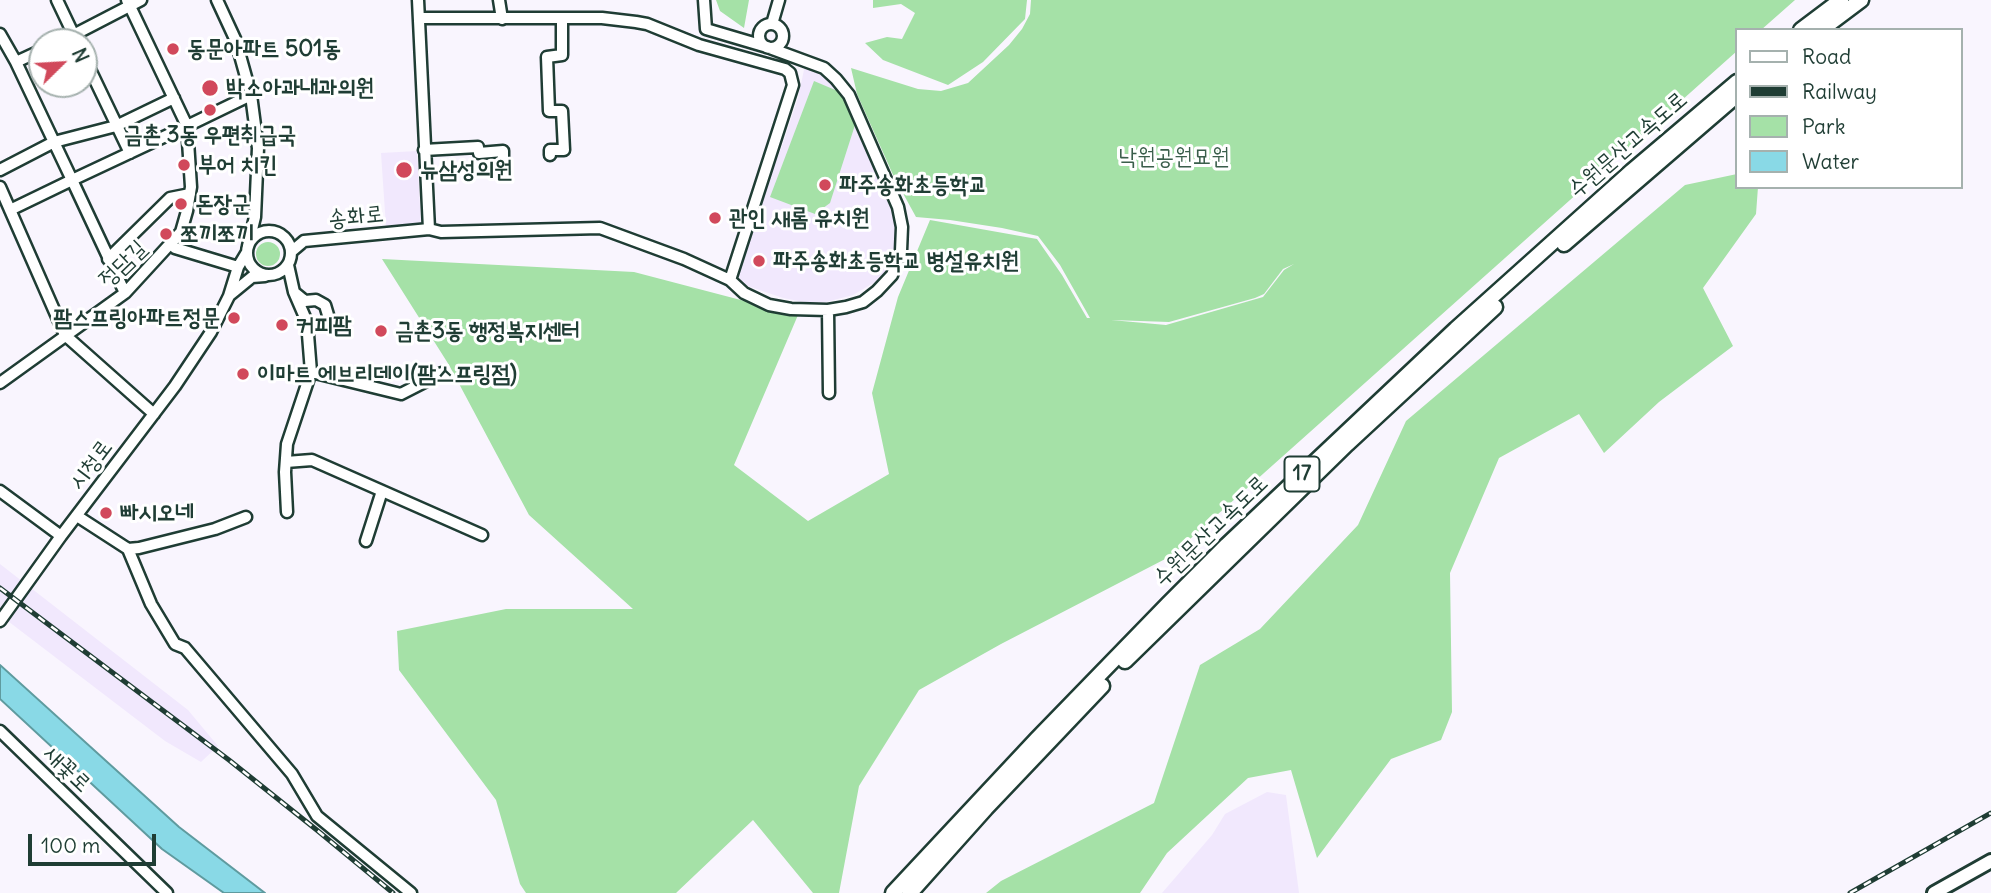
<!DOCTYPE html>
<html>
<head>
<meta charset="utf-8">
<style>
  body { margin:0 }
  #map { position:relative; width:1991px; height:893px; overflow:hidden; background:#f9f5fe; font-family:Delius,sans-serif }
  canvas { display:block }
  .legend { position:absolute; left:1735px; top:28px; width:228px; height:161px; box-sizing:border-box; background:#fff; border:2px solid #a5b1ae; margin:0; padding:9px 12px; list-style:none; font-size:21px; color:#1f3d34 }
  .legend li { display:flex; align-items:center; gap:14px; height:35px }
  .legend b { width:35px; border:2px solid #a5b1ae }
  .north { position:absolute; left:28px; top:28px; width:70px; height:70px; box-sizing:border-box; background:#fff; border:2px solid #a5b1ae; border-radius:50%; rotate:66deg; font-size:19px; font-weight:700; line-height:28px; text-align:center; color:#1f3d34 }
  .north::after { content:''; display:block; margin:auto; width:24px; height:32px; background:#d1495b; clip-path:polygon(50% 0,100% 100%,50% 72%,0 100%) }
  .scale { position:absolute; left:28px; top:834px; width:128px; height:32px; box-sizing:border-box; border:4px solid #1f3d34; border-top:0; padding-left:9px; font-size:21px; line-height:24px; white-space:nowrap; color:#1f3d34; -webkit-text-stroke:5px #fff; paint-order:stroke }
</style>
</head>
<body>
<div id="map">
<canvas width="1991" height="893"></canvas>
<ul class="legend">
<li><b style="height:9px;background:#fff"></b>Road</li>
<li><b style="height:9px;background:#1f3d34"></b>Railway</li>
<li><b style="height:19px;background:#a5e1a7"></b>Park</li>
<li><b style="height:19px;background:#89d9e6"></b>Water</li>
</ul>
<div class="north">N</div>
<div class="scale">100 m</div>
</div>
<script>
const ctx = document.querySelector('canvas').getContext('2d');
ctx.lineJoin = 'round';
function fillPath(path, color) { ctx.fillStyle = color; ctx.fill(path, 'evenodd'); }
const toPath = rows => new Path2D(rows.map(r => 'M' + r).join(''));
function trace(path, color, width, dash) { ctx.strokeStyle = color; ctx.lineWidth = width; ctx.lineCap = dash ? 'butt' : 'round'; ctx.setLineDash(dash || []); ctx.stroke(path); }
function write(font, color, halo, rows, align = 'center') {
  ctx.font = font + ' Delius,"Poor Story",sans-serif'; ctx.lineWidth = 6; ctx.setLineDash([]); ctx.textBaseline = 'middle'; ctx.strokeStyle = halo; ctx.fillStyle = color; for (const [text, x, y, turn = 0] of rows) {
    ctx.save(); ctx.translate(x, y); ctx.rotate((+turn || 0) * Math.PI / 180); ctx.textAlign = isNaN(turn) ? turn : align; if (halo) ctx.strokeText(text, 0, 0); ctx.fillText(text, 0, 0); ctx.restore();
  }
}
const built = toPath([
  [805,65,822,70,845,94,893,208,898,229,897,247,887,271,875,282,853,295,826,302,809,303,783,298,742,284,737,271,763,193,781,149,798,98],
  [417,151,421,225,386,227,381,153],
  [0,564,188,710,218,746,201,762,165,741,0,615],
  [1267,792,1286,795,1299,893,1162,893,1212,835,1225,814]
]);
const green = toPath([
  [716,0,749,0,744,28,720,11],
  [873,0,1027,0,1025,19,983,62,948,85,883,60,865,43,887,37,902,39,915,13,901,4,873,8],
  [1031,0,1795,0,1761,30,1737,30,1737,51,1171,556,1001,644,919,690,859,786,839,893,813,893,753,820,676,893,526,893,520,884,496,800,399,670,397,631,506,609,633,609,529,515,449,365,382,259,634,272,798,315,734,465,808,521,889,474,872,393,898,297,930,220,1037,239,1062,275,1087,318,1090,318,1060,265,1038,236,1002,228,950,220,916,217,894,177,857,94,851,68,918,89,941,91,968,83,1009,45,1022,29,1030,14],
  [1294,264,1284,270,1263,297,1166,325,1111,320,1169,322,1255,298,1264,294,1283,269],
  [814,81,840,92,855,125,830,203,815,214,770,197],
  [1737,174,1737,187,1758,187,1756,214,1703,288,1733,346,1659,402,1604,453,1579,414,1499,458,1450,573,1452,712,1441,740,1391,759,1317,858,1291,770,1248,778,1167,853,1140,893,986,893,1001,881,1154,803,1200,665,1260,629,1358,525,1406,421,1685,185],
  '256 254a12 12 0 1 1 24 0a12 12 0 1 1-24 0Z'
]);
const water = toPath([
  [0,665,179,827,265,893,224,893,162,849,0,699,0,665]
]);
const minor = toPath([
  [57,0,77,42],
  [127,0,187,126,251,95],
  [217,0,236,41,251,95,258,148,255,217,248,246],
  [418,0,429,229,441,232,600,228,684,259,730,280,744,293,769,305,791,309,828,310,846,307,863,302,877,291,892,275,901,251,902,227,898,207,849,95,836,79,824,68,767,47,706,29,704,0],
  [499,0,502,19],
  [419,18,602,18,636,22,647,24,699,45,785,69,790,73,793,85,730,280],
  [772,24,779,0],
  '759 36a12 12 0 1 1 24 0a12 12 0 1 1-24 0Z',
  [0,34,16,62,72,180,10,210],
  [60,42,141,0],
  [84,57,130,153],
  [16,62,42,50],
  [424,150,478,147,479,153,503,151,503,157],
  [550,155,550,150,564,150,562,111,549,111,547,57,562,55,562,18],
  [0,170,54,142,116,126,174,98],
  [0,187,65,335,154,414],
  '247 253a22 22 0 1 1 44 0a22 22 0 1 1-44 0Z',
  [171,244,175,248,238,267],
  [291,252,304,241,429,229],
  [108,259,170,198,190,194],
  [288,265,294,292,305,301,316,300,325,305,328,315],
  [230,295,252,277,265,276],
  [828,310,829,393],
  [311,372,401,394,442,373],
  [0,383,125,293,181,232,187,211,191,187,187,126,72,180,125,293],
  [286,462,312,460,482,535],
  [0,491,61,536],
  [287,512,285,472,287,444,311,372,307,322,294,292],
  [77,516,128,549,139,548,215,529,246,517],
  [366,541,382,491],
  [128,549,151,604,175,644,185,648,292,774,317,816,411,893],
  [0,621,61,536,175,386,211,332,229,296,238,267,247,252],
  [0,731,167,893]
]);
const major = toPath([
  [1934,893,1991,861]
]);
const highway = toPath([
  [1801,30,1841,0],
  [1821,30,1861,0],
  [1564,244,1737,95],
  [1125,661,1347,444,1495,307],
  [893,893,1037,739,1168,604,1227,545,1456,329,1632,171,1737,82],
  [910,893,986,808,1102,686]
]);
const rail = toPath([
  [0,588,229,760,318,831,393,893],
  [1850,893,1991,813]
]);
const markers = [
  [173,49,7,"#d1495b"],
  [210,88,9,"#d1495b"],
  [210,110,7,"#d1495b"],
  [184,165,7,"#d1495b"],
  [404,170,9,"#d1495b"],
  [825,185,7,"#d1495b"],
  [181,204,7,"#d1495b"],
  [715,218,7,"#d1495b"],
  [166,234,7,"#d1495b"],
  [759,261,7,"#d1495b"],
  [234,318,7,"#d1495b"],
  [282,325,7,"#d1495b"],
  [381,331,7,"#d1495b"],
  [243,374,7,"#d1495b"],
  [106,513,7,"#d1495b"]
];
const shields = [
  [1302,474,35]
];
const shieldNames = [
  ["17",1302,474]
];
const poiNames = [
  ["동문아파트 501동",187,49],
  ["박소아과내과의원",226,88],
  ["금촌 3동 우편취급국",210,135,"center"],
  ["부어 치킨",198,165],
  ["뉴삼성의원",420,170],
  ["파주송화초등학교",839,185],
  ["돈장군",195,204],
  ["관인 새롬 유치원",729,218],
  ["쪼끼쪼끼",180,234],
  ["파주송화초등학교 병설유치원",773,261],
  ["팜스프링아파트정문",220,318,"right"],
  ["커피팜",296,325],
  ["금촌3동 행정복지센터",395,331],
  ["이마트 에브리데이(팜스프링점)",257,374],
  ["빠시오네",120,513]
];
const streetNames = [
  ["수원문산고속도로",1628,145,-41],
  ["송화로",356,217,-6],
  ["정담길",123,264,-44],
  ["시청로",91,465,-53],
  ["수원문산고속도로",1211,531,-44],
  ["새꽃로",67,769,44]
];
const parkNames = [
  ["낙원공원묘원",1174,157]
];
fillPath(built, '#f1e8fd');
fillPath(green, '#a5e1a7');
fillPath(water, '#89d9e6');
trace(water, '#5f9b9f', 2);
trace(minor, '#1f3d34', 15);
trace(major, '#1f3d34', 18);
trace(highway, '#1f3d34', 19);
trace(minor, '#fff', 10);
trace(major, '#fff', 12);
trace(highway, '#fff', 14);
trace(rail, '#1f3d34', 5);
trace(rail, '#fff', 2.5, [8]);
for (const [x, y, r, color] of markers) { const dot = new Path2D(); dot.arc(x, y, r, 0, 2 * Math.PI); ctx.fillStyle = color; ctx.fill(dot); trace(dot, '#fff', 2.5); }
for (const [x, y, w] of shields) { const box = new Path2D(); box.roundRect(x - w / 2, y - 17.5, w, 35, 5); ctx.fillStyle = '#fff'; ctx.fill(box); trace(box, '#1f3d34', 2); }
write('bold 21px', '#1f3d34', null, shieldNames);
write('bold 23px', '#1f3d34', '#fff', poiNames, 'left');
write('23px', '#1f3d34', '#fff', streetNames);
write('23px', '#3a5e4b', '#fff', parkNames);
</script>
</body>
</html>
